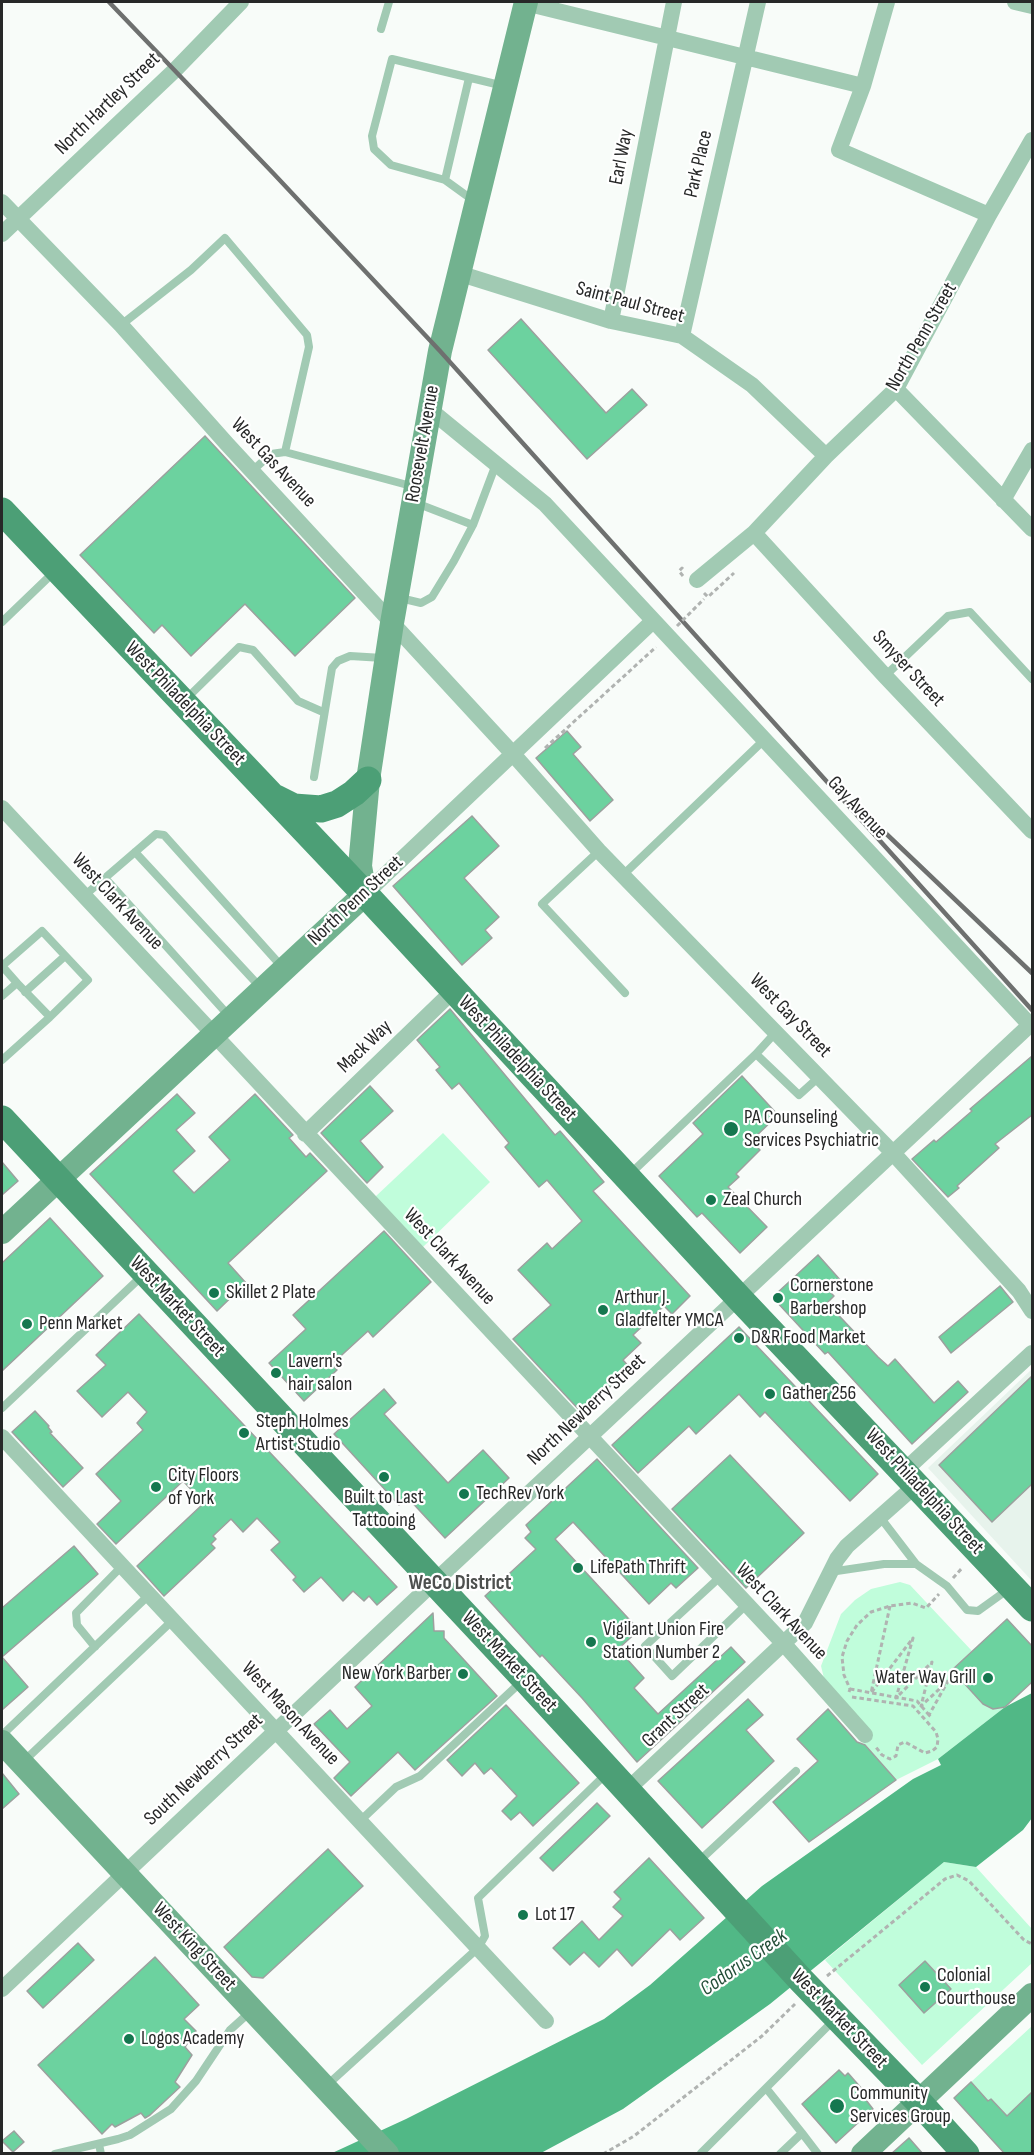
<!DOCTYPE html>
<html>
<head>
<meta charset="utf-8">
<style>
  body { margin:0 }
  #map { position:relative; width:1034px; height:2155px; overflow:hidden; background:#f8fcf9; font-family:"Sofia Sans Condensed",sans-serif }
  canvas { display:block }
  .frame { position:absolute; inset:0; border:3px solid #272828; pointer-events:none }
</style>
</head>
<body>
<div id="map">
<canvas width="1034" height="2155"></canvas>
<div class="frame"></div>
</div>
<script>
const ctx = document.querySelector('canvas').getContext('2d');
ctx.lineJoin = 'round';
function fillPath(path, color) { ctx.fillStyle = color; ctx.fill(path, 'evenodd'); }
const toPath = rows => new Path2D(rows.map(r => 'M' + r).join(''));
function trace(path, color, width, dash) { ctx.strokeStyle = color; ctx.lineWidth = width; ctx.lineCap = dash ? 'butt' : 'round'; ctx.setLineDash(dash || []); ctx.stroke(path); }
function write(font, color, halo, rows, align = 'center') {
  ctx.font = font + ' "Sofia Sans Condensed",sans-serif'; ctx.lineWidth = 4.5; ctx.setLineDash([]); ctx.textBaseline = 'middle'; ctx.strokeStyle = halo; ctx.fillStyle = color; for (const [text, x, y, turn = 0] of rows) {
    ctx.save(); ctx.translate(x, y); ctx.rotate((+turn || 0) * Math.PI / 180); ctx.textAlign = isNaN(turn) ? turn : align; if (halo) ctx.strokeText(text, 0, 0); ctx.fillText(text, 0, 0); ctx.restore();
  }
}
const built = toPath([
  [1032,1369,1032,1581,928,1468]
]);
const green = toPath([
  [443,1133,490,1182,423,1247,375,1197],
  [900,1582,910,1585,972,1651,952,1670,983,1704,993,1709,1005,1707,938,1759,896,1780,831,1707,821,1666,841,1614,855,1600,871,1589],
  [944,1862,976,1867,1032,1929,1032,1963,922,2065,825,1960],
  [1032,2026,1032,2092,1007,2116,991,2099,988,2101,971,2082]
]);
const water = toPath([
  [1032,1693,1032,1818,1023,1830,976,1867,944,1862,770,2004,623,2109,541,2153,330,2154,406,2119,604,2019,650,1985,762,1886,913,1779,941,1765,938,1759,1005,1707]
]);
const building = toPath([
  [521,319,606,413,632,389,647,405,587,459,488,350,521,319],
  [205,436,355,598,295,656,245,604,191,656,162,625,154,633,80,555,205,436],
  [567,731,581,747,573,754,613,800,590,821,536,758,567,731],
  [472,816,499,846,464,878,499,917,485,930,492,938,462,965,393,886,472,816],
  [450,1009,555,1135,560,1131,604,1182,593,1191,690,1296,672,1314,664,1306,633,1335,641,1343,623,1360,630,1368,582,1413,513,1339,551,1305,518,1270,547,1243,552,1249,582,1221,547,1180,539,1187,505,1147,509,1143,459,1083,452,1089,436,1070,440,1067,417,1040,450,1009],
  [1032,1056,1032,1115,995,1144,999,1148,957,1186,959,1188,948,1197,912,1159,934,1140,936,1142,972,1111,970,1109,1032,1056],
  [742,1076,778,1115,751,1141,760,1150,736,1174,739,1177,728,1187,767,1227,740,1253,702,1213,697,1217,659,1176,703,1134,693,1123,742,1076],
  [370,1086,393,1111,360,1141,383,1167,367,1183,321,1133,370,1086],
  [177,1094,195,1113,176,1130,195,1151,173,1171,194,1193,230,1160,209,1137,255,1094,293,1135,289,1138,306,1157,310,1153,327,1171,228,1263,246,1283,217,1311,90,1174,177,1094],
  [2,1162,18,1181,2,1195,2,1162],
  [50,1218,103,1276,2,1371,2,1263,50,1218],
  [384,1231,431,1282,373,1337,368,1331,332,1364,337,1370,304,1401,269,1363,306,1329,293,1315,384,1231],
  [818,1255,842,1282,830,1292,834,1296,827,1303,878,1357,888,1366,895,1359,934,1403,958,1381,968,1392,912,1444,828,1352,825,1354,775,1300,776,1294,818,1255],
  [1000,1286,1013,1302,951,1353,939,1337,1000,1286],
  [139,1314,397,1587,377,1605,369,1596,364,1601,353,1591,343,1601,321,1577,304,1592,293,1580,296,1577,271,1550,280,1542,257,1518,243,1532,231,1519,213,1536,216,1539,211,1544,215,1548,164,1596,137,1566,204,1503,183,1481,116,1544,97,1524,121,1501,96,1474,143,1430,137,1423,147,1412,128,1392,102,1417,77,1391,106,1365,96,1355,139,1314],
  [739,1327,878,1474,850,1501,765,1412,760,1417,739,1394,696,1434,689,1426,638,1473,612,1445,739,1327],
  [1032,1376,1032,1484,992,1522,939,1465,1032,1376],
  [384,1389,396,1403,384,1414,448,1483,483,1450,509,1478,445,1538,407,1497,399,1505,334,1434,384,1389],
  [35,1411,49,1426,48,1427,52,1432,50,1433,83,1468,63,1487,12,1432,35,1411],
  [730,1455,804,1533,746,1588,672,1509,730,1455],
  [597,1459,698,1568,676,1588,671,1583,649,1604,573,1522,555,1539,639,1630,618,1649,644,1678,634,1688,658,1714,731,1647,745,1662,637,1762,582,1698,542,1655,540,1657,485,1596,536,1549,525,1538,531,1532,526,1525,597,1459],
  [74,1546,98,1574,2,1657,28,1687,2,1710,2,1608,74,1546],
  [433,1613,434,1631,444,1631,444,1638,497,1696,415,1770,398,1752,351,1796,334,1778,350,1762,314,1724,330,1710,347,1729,372,1706,355,1687,433,1613],
  [1007,1619,1032,1646,1032,1682,1005,1707,993,1709,983,1704,952,1670,1007,1619],
  [748,1699,763,1715,746,1730,774,1761,702,1828,658,1781,748,1699],
  [506,1705,579,1783,533,1826,520,1812,511,1820,502,1811,517,1796,491,1768,484,1774,475,1763,462,1776,447,1760,506,1705],
  [828,1709,857,1742,865,1745,896,1780,809,1842,773,1802,818,1761,797,1739,828,1709],
  [2,1773,19,1794,2,1809,2,1773],
  [597,1803,610,1816,553,1871,540,1858,597,1803],
  [328,1849,363,1886,263,1978,252,1977,224,1947,328,1849],
  [649,1858,704,1918,680,1940,670,1929,632,1966,617,1949,599,1967,584,1952,570,1965,553,1948,582,1921,599,1940,623,1916,613,1907,621,1899,614,1892,649,1858],
  [78,1943,94,1960,43,2008,27,1991,78,1943],
  [155,1957,199,2005,184,2019,196,2031,185,2047,192,2055,175,2082,180,2087,150,2115,145,2118,141,2113,115,2127,112,2124,102,2134,38,2065,155,1957],
  [925,1961,951,1989,924,2013,899,1985,925,1961],
  [839,2070,845,2076,848,2073,869,2097,866,2100,873,2109,836,2143,802,2104,839,2070],
  [971,2082,988,2101,991,2099,1007,2116,1032,2092,1032,2154,1005,2154,954,2098,971,2082],
  [14,2131,24,2142,13,2152,2,2141,14,2131],
  [909,2138,923,2154,891,2154,909,2138]
]);
const path = toPath([
  [683,576,679,571,682,568,684,570],
  [704,593,708,597,734,573],
  [545,748,656,647],
  [953,1578,963,1567],
  [890,1606,871,1693,913,1638,896,1698,932,1662,921,1706,948,1681,929,1715,932,1718],
  [850,1689,917,1701,929,1715],
  [849,1692,850,1689,844,1675,842,1657,847,1641,857,1625,871,1612,890,1606,912,1603,926,1608,939,1594],
  [852,1697,913,1706,936,1732,938,1739,937,1747,932,1751,925,1753,905,1742,898,1745,896,1756,890,1759,882,1755,875,1746],
  [827,1976,945,1879,957,1875,969,1881,1024,1940,1032,1944],
  [603,2154,634,2136,762,2036,795,2004]
]);
const lane = toPath([
  [381,29,389,2],
  [469,78,445,180,474,201],
  [445,180,391,165,374,149,372,136,392,59,504,86],
  [121,325,191,270,225,238,307,335,309,347,285,452],
  [252,471,271,454,285,452,415,487],
  [416,503,473,525],
  [400,598,421,603,432,597,454,561,473,525,496,464],
  [2,622,54,572],
  [885,676,948,616,970,612,1032,679],
  [185,700,239,647,253,650,298,701,323,712],
  [314,777,332,668,338,661,350,656,383,658],
  [599,851,542,904,625,993],
  [135,852,261,988],
  [623,875,764,740],
  [105,878,229,1016],
  [84,896,156,834,164,835,283,968],
  [17,983,2,966,42,931,88,980,50,1017],
  [25,992,65,956],
  [2,996,17,983,50,1017,2,1060],
  [756,1054,776,1032],
  [629,1175,756,1054,799,1095,819,1077],
  [2,1408,142,1276],
  [880,1517,916,1564],
  [830,1572,884,1564,916,1564,947,1586,967,1610,978,1611,1010,1588],
  [720,1577,645,1646,672,1676,746,1605],
  [95,1647,77,1625,76,1613,122,1566],
  [2,1735,149,1595],
  [24,1761,173,1620],
  [360,1821,396,1787,420,1776,522,1681],
  [698,1862,796,1771],
  [325,2087,478,1948,485,1936,478,1898,606,1774],
  [766,2088,802,2133,780,2154],
  [802,2133,818,2154],
  [99,2144,101,2154],
  [701,2153,835,2019],
  [55,2154,118,2139,130,2135,171,2109,196,2081,230,2030,250,2012]
]);
const street = toPath([
  [887,2,863,86,839,150,989,215],
  [1015,2,1032,6],
  [525,3,863,86],
  [2,202,121,325,227,444,513,754,599,851,893,1153,1019,1291,1032,1311],
  [2,234,175,70,241,2],
  [458,273,611,321,682,336,752,385,826,456],
  [611,321,674,2],
  [682,336,758,2],
  [896,389,1032,529],
  [429,409,545,504,1030,1025],
  [1003,500,1032,450],
  [754,533,885,676,1032,831],
  [697,580,754,533,826,456,896,389,989,215,1032,140],
  [2,808,784,1644,865,1735],
  [365,894,653,621],
  [305,1134,454,990],
  [2,1437,546,2021],
  [904,1471,1032,1353],
  [627,1790,805,1623,837,1559,847,1546,916,1485],
  [2,1989,434,1582,1032,1023]
]);
const secondary = toPath([
  [2,1232,365,894,360,866,368,780,392,623,440,351,526,2],
  [2,1742,387,2154],
  [863,2154,1032,1995]
]);
const primary = toPath([
  [2,511,365,894,739,1298,1032,1608],
  [276,798,294,807,321,809,337,804,354,793,368,780],
  [2,1119,524,1678,802,1981,918,2101,966,2154]
]);
const rail = toPath([
  [109,2,273,173,440,351,1032,1010],
  [876,824,1032,973]
]);
const pathBridge = toPath([
  [677,626,704,599]
]);
const markers = [
  [731,1129,8,"#15774f"],
  [711,1200,6,"#15774f"],
  [214,1293,6,"#15774f"],
  [778,1298,6,"#15774f"],
  [603,1310,6,"#15774f"],
  [27,1324,6,"#15774f"],
  [739,1338,6,"#15774f"],
  [276,1373,6,"#15774f"],
  [770,1394,6,"#15774f"],
  [244,1433,6,"#15774f"],
  [384,1477,6,"#15774f"],
  [156,1487,6,"#15774f"],
  [464,1494,6,"#15774f"],
  [578,1568,6,"#15774f"],
  [591,1642,6,"#15774f"],
  [463,1674,6,"#15774f"],
  [988,1678,6,"#15774f"],
  [523,1915,6,"#15774f"],
  [925,1987,6,"#15774f"],
  [129,2039,6,"#15774f"],
  [837,2106,8,"#15774f"]
];
const streetNames = [
  ["North Hartley Street",108,104,-44],
  ["Earl Way",622,157,-79],
  ["Park Place",699,164,-77],
  ["Saint Paul Street",630,303,15],
  ["North Penn Street",922,337,-60],
  ["Roosevelt Avenue",423,444,-80],
  ["West Gas Avenue",273,463,47],
  ["Smyser Street",908,669,47],
  ["West Philadelphia Street",185,704,46],
  ["Gay Avenue",857,808,47],
  ["North Penn Street",356,901,-43],
  ["West Clark Avenue",117,902,47],
  ["West Gay Street",790,1016,46],
  ["Mack Way",365,1047,-44],
  ["West Philadelphia Street",517,1059,47],
  ["West Clark Avenue",449,1257,47],
  ["West Market Street",177,1307,47],
  ["North Newberry Street",587,1410,-43],
  ["West Philadelphia Street",924,1492,47],
  ["West Clark Avenue",781,1612,47],
  ["West Market Street",509,1662,47],
  ["West Mason Avenue",290,1714,47],
  ["Grant Street",676,1716,-43],
  ["South Newberry Street",204,1770,-43],
  ["West King Street",194,1947,47],
  ["West Market Street",839,2019,46]
];
const poiNames = [
  ["PA Counseling",744,1118],
  ["Services Psychiatric",744,1141],
  ["Zeal Church",723,1200],
  ["Cornerstone",790,1286],
  ["Barbershop",790,1309],
  ["Skillet 2 Plate",226,1293],
  ["Arthur J.",615,1298],
  ["Gladfelter YMCA",615,1321],
  ["Penn Market",39,1324],
  ["D&R Food Market",751,1338],
  ["Lavern's",288,1362],
  ["hair salon",288,1385],
  ["Gather 256",782,1394],
  ["Steph Holmes",256,1422],
  ["Artist Studio",256,1445],
  ["City Floors",168,1476],
  ["of York",168,1499],
  ["TechRev York",476,1494],
  ["Built to Last",384,1498,"center"],
  ["Tattooing",384,1521,"center"],
  ["LifePath Thrift",590,1568],
  ["Vigilant Union Fire",603,1630],
  ["Station Number 2",603,1653],
  ["New York Barber",451,1674,"right"],
  ["Water Way Grill",976,1678,"right"],
  ["Lot 17",535,1915],
  ["Colonial",937,1976],
  ["Courthouse",937,1999],
  ["Logos Academy",141,2039],
  ["Community",850,2094],
  ["Services Group",850,2117]
];
const neighbourhoodNames = [
  ["WeCo District",460,1584]
];
const waterNames = [
  ["Codorus Creek",744,1963,-35]
];
fillPath(built, '#e7f3ec');
fillPath(green, '#c0fddb');
fillPath(water, '#51b886');
fillPath(building, '#6cd29f');
trace(building, '#9ca09e', 1.5);
trace(path, '#b0b3b1', 3, [4.5, 3]);
trace(lane, '#a1cab3', 8);
trace(street, '#a1cab3', 16);
trace(secondary, '#72b28f', 24);
trace(primary, '#4c9f76', 27);
trace(rail, '#6e706f', 4.5);
trace(pathBridge, '#b0b3b1', 3, [4.5, 3]);
for (const [x, y, r, color] of markers) { const dot = new Path2D(); dot.arc(x, y, r, 0, 2 * Math.PI); ctx.fillStyle = color; ctx.fill(dot); trace(dot, '#fff', 2); }
write('20px', '#272828', '#fff', streetNames);
write('20px', '#272828', '#fff', poiNames, 'left');
write('bold 21px', '#4d504e', '#fff', neighbourhoodNames);
write('italic 21px', '#244f39', '#fff', waterNames);
</script>
</body>
</html>
